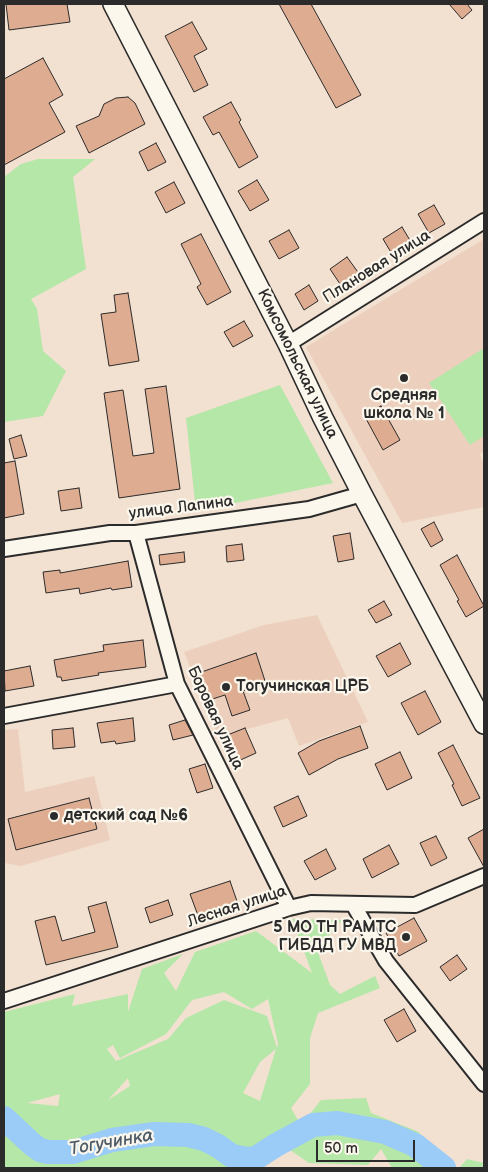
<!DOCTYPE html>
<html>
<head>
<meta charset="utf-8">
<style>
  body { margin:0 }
  #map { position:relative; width:488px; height:1172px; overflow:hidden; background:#f2e0d0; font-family:"Balsamiq Sans",sans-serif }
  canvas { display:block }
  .frame { position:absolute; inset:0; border:5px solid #2b2b2b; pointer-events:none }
  .scale { position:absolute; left:316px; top:1140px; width:99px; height:22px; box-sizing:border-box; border:2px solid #2b2b2b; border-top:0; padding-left:6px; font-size:15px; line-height:18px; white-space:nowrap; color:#2b2b2b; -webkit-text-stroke:4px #fbf7ec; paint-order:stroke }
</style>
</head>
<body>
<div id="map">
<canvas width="488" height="1172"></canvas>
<div class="frame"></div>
<div class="scale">50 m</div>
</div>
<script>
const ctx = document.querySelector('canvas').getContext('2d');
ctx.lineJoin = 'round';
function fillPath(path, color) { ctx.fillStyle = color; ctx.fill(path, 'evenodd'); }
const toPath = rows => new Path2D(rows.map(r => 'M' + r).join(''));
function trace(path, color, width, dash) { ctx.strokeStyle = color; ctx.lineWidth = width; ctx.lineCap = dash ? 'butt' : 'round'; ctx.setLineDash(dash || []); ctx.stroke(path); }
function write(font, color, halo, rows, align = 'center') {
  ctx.font = font + ' "Balsamiq Sans",sans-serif'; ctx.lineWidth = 4.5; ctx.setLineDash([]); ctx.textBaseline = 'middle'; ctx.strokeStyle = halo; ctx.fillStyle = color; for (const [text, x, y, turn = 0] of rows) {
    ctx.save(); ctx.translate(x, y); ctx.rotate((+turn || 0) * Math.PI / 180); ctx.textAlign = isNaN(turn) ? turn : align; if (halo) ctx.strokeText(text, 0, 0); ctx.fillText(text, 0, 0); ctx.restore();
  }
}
const built = toPath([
  [484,239,484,451,480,454,484,466,484,507,402,523,306,347],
  [317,615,368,722,299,746,288,718,218,737,184,652,264,625],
  [18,729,25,792,94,776,110,840,21,866,4,863,4,730]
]);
const green = toPath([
  [38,159,95,159,73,177,86,269,31,299,37,309,43,351,66,371,43,416,4,422,4,177,21,164],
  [484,348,484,436,470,445,429,383],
  [280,385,333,483,196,511,186,418],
  [292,919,342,920,317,950,330,985,340,994,375,976,380,988,318,1013,310,1038,310,1084,291,1108,301,1125,321,1100,366,1098,371,1113,419,1132,430,1168,392,1168,381,1149,368,1165,309,1163,287,1148,261,1165,261,1168,4,1168,4,1012,75,994,72,1006,128,994,128,1012,142,969,183,954,164,973,176,991,195,952,256,931,312,973],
  [224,992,252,1009,268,999,278,1044,277,1048,267,1016,224,1000,186,1018,168,1039,116,1061,107,1049,113,1045,120,1058,166,1034,192,1000],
  [276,1049,260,1101,243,1093,260,1062],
  [128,1078,130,1086,108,1100],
  [60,1094,58,1106,27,1103],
  [467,1159,484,1163,484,1168,459,1168]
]);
const river = toPath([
  [4,1118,33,1145,40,1150,48,1152,73,1152,112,1140,154,1134,188,1135,204,1139,218,1146,232,1156,248,1159,256,1158,276,1145,313,1125,337,1123,385,1132,415,1145,444,1168]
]);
const building = toPath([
  [6,4,67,4,70,22,9,30,6,4],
  [279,4,311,4,361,95,336,108,279,4],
  [449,4,467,4,472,10,462,19,449,4],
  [192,22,207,49,194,56,208,85,194,92,165,36,192,22],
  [43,58,63,95,49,103,65,132,4,165,4,79,43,58],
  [128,97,135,103,145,124,89,153,76,126,99,116,104,104,116,98,128,97],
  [231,102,241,120,239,122,258,157,239,168,219,132,213,135,203,117,231,102],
  [156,143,166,162,148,171,139,152,156,143],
  [257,180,269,200,250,211,238,191,257,180],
  [174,182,185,203,166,213,155,192,174,182],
  [434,205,445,224,429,233,418,214,434,205],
  [402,227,411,242,392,254,383,239,402,227],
  [289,230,299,248,279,259,269,241,289,230],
  [201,234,231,292,207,305,197,287,201,284,181,244,201,234],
  [347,257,360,275,342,287,330,269,347,257],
  [309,285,318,301,304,310,295,294,309,285],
  [128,293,139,361,109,366,101,314,116,312,114,295,128,293],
  [244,321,253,336,233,347,224,332,244,321],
  [166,386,180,489,119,498,104,393,123,390,133,456,154,453,145,389,166,386],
  [381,406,400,440,383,450,364,415,381,406],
  [21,435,27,456,14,459,9,439,21,435],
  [15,461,24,514,4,518,4,463,15,461],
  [79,488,82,508,61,511,58,491,79,488],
  [434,522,443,540,431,547,421,529,434,522],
  [350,533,354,559,338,562,333,536,350,533],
  [242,544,244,560,227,562,226,546,242,544],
  [184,552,185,562,160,565,159,555,184,552],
  [457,555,484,606,466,617,457,601,459,600,440,565,457,555],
  [128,561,132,587,112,590,111,588,80,594,79,588,46,593,43,572,60,570,60,573,128,561],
  [384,601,392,615,376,623,368,610,384,601],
  [143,640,146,667,98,673,99,675,62,681,61,677,57,677,54,660,104,651,103,645,143,640],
  [400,643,411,664,388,677,376,656,400,643],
  [256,653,266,684,243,691,250,710,232,716,225,695,203,702,193,675,256,653],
  [30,666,34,686,5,691,4,671,30,666],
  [425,691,441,722,418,735,401,703,425,691],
  [133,718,135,741,116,744,115,741,101,743,97,723,133,718],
  [185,720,193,735,173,740,169,725,185,720],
  [360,726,368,748,338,759,309,775,298,753,319,741,360,726],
  [73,728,75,747,53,749,52,730,73,728],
  [245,728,256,753,236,762,225,736,245,728],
  [453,745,480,798,462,806,452,785,454,784,438,753,453,745],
  [400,752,412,778,387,790,375,764,400,752],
  [205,764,213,788,197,793,189,769,205,764],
  [298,796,307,816,283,827,274,807,298,796],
  [89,798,97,829,16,850,8,819,89,798],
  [484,829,484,867,468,838,484,829],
  [436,836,447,858,431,866,420,843,436,836],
  [389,845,399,864,372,878,363,859,389,845],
  [326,849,336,869,315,880,304,861,326,849],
  [230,881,239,907,200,921,190,894,230,881],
  [168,900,173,915,150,923,145,908,168,900],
  [106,902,118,947,46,965,35,921,55,916,62,941,95,932,88,907,106,902],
  [414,918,427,941,399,956,386,933,414,918],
  [457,955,467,969,450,981,440,967,457,955],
  [404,1009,416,1031,397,1042,384,1020,404,1009]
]);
const minor = toPath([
  [288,344,484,221],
  [136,533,177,684,289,908],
  [4,549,110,533,136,533,309,509,362,494],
  [4,716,177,684],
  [353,904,386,961,484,1084],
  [4,1001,289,908,311,903,415,905,484,876]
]);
const secondary = toPath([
  [113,4,288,344,323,418,362,494,484,724]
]);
const markers = [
  [404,378,5,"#2b2b2b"],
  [226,687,5,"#2b2b2b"],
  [54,816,5,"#2b2b2b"],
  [406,937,5,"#2b2b2b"]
];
const streetNames = [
  ["Плановая улица",377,267,-32],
  ["Комсомольская улица",297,364,64],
  ["улица Лапина",181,508,-7],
  ["Боровая улица",215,718,65],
  ["Лесная улица",237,907,-18]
];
const poiNames = [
  ["Средняя",404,396,"center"],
  ["школа № 1",404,414,"center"],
  ["Тогучинская ЦРБ",236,687],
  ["детский сад №6",64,816],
  ["5 МО ТН РАМТС",396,928,"right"],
  ["ГИБДД ГУ МВД",396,946,"right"]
];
const waterNames = [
  ["Тогучинка",111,1143,-10]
];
fillPath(built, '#ecd0bd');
fillPath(green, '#b4e7a8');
trace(river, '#9bcbf7', 24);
fillPath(building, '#deac90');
trace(building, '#2b2b2b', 1);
trace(minor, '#2b2b2b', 18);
trace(secondary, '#2b2b2b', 22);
trace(minor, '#fbf7ec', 14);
trace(secondary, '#fbf7ec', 19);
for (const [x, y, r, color] of markers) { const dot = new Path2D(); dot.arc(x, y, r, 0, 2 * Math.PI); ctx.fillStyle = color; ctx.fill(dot); trace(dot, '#fbf7ec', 2); }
write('16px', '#2b2b2b', '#fbf7ec', streetNames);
write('bold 16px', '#2b2b2b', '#fbf7ec', poiNames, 'left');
write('italic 18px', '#4d5b68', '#fbf7ec', waterNames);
</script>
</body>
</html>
